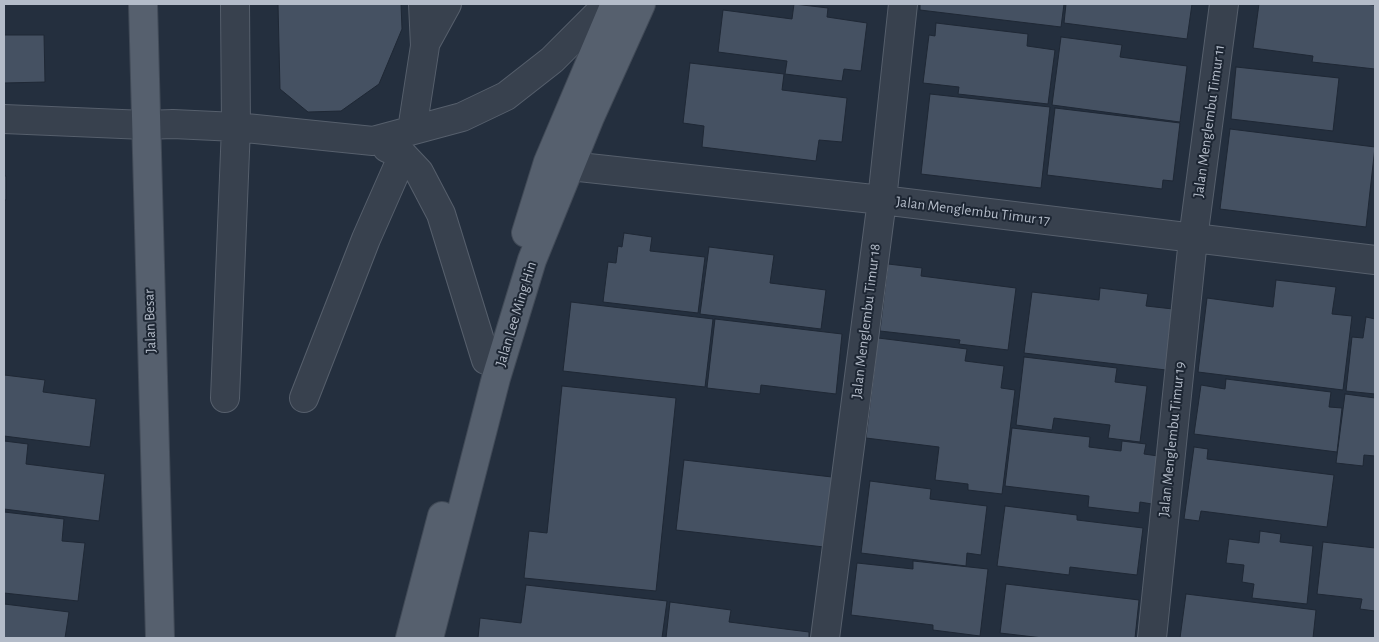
<!DOCTYPE html>
<html>
<head>
<meta charset="utf-8">
<style>
  body { margin:0 }
  #map { position:relative; width:1379px; height:642px; overflow:hidden; background:#242f3e; font-family:"Alegreya Sans",sans-serif }
  canvas { display:block }
  .frame { position:absolute; inset:0; border:5px solid #b4bcc9; pointer-events:none }
</style>
</head>
<body>
<div id="map">
<canvas width="1379" height="642"></canvas>
<div class="frame"></div>
</div>
<script>
const ctx = document.querySelector('canvas').getContext('2d');
ctx.lineJoin = 'round';
function fillPath(path, color) { ctx.fillStyle = color; ctx.fill(path, 'evenodd'); }
const toPath = rows => new Path2D(rows.map(r => 'M' + r).join(''));
function trace(path, color, width, dash) { ctx.strokeStyle = color; ctx.lineWidth = width; ctx.lineCap = dash ? 'butt' : 'round'; ctx.setLineDash(dash || []); ctx.stroke(path); }
function write(font, color, halo, rows, align = 'center') {
  ctx.font = font + ' "Alegreya Sans",sans-serif'; ctx.lineWidth = 4; ctx.setLineDash([]); ctx.textBaseline = 'middle'; ctx.strokeStyle = halo; ctx.fillStyle = color; for (const [text, x, y, turn = 0] of rows) {
    ctx.save(); ctx.translate(x, y); ctx.rotate((+turn || 0) * Math.PI / 180); ctx.textAlign = isNaN(turn) ? turn : align; if (halo) ctx.strokeText(text, 0, 0); ctx.fillText(text, 0, 0); ctx.restore();
  }
}
const building = toPath([
  [278,4,401,4,402,29,379,84,341,111,308,112,280,89,278,4],
  [794,4,828,8,827,17,867,23,861,71,844,69,842,81,785,74,787,61,718,52,723,10,792,19,794,4],
  [920,4,1064,4,1061,27,920,10,920,4],
  [1066,4,1192,4,1187,39,1064,23,1066,4],
  [1259,4,1363,4,1375,5,1375,69,1312,62,1313,56,1253,48,1259,4],
  [936,23,1028,34,1027,46,1055,50,1048,104,958,94,959,87,923,83,929,35,935,36,936,23],
  [4,35,44,35,45,82,4,83,4,35],
  [1061,37,1122,45,1120,57,1187,66,1180,122,1052,105,1061,37],
  [690,63,784,74,782,90,847,98,842,142,819,140,816,161,702,147,704,126,683,123,690,63],
  [1236,67,1339,78,1333,131,1231,119,1236,67],
  [930,94,1050,107,1041,188,921,174,930,94],
  [1055,108,1180,123,1173,181,1163,180,1162,189,1047,175,1055,108],
  [1230,129,1375,147,1366,227,1220,209,1230,129],
  [4,176,6,176,6,200,4,200,4,176],
  [624,233,652,237,650,251,705,257,698,313,603,302,608,262,616,263,618,246,622,247,624,233],
  [709,247,774,255,770,283,826,290,821,329,700,314,709,247],
  [888,264,922,268,921,276,1016,288,1008,350,959,344,960,340,880,331,888,264],
  [1276,280,1336,287,1332,314,1352,316,1343,390,1198,372,1207,298,1273,307,1276,280],
  [1100,288,1148,294,1146,306,1173,309,1166,370,1024,353,1032,292,1099,300,1100,288],
  [571,302,713,319,705,387,563,371,571,302],
  [1366,317,1375,319,1375,394,1346,391,1352,337,1363,338,1366,317],
  [715,319,842,334,836,394,761,385,760,394,707,388,715,319],
  [878,338,967,349,965,361,1004,366,1001,388,1015,390,1002,494,968,490,968,484,935,480,939,447,866,438,878,338],
  [1024,357,1117,368,1115,382,1147,386,1140,442,1108,438,1110,425,1054,418,1052,430,1016,425,1024,357],
  [4,375,45,380,43,392,96,399,90,447,4,436,4,375],
  [1226,379,1331,392,1329,407,1342,408,1337,452,1194,434,1201,385,1225,389,1226,379],
  [562,386,676,398,656,591,524,578,529,531,547,533,562,386],
  [1345,394,1375,398,1375,456,1364,455,1363,466,1336,463,1345,394],
  [1012,428,1090,437,1089,447,1121,451,1122,441,1146,444,1144,454,1158,456,1152,504,1140,502,1139,513,1088,507,1089,496,1005,486,1012,428],
  [4,441,28,444,26,464,105,474,99,521,4,509,4,441],
  [1194,447,1208,449,1207,459,1334,475,1327,527,1201,511,1199,521,1184,519,1194,447],
  [684,460,832,477,824,547,676,530,684,460],
  [870,481,931,489,930,499,987,506,981,555,967,553,966,566,861,553,870,481],
  [1005,506,1077,515,1077,520,1143,528,1137,575,1070,567,1069,575,997,566,1005,506],
  [4,512,64,519,62,541,85,543,78,601,4,593,4,512],
  [1260,531,1281,534,1280,542,1313,546,1307,604,1252,598,1254,584,1242,582,1244,565,1226,563,1229,539,1259,543,1260,531],
  [1323,542,1375,548,1375,611,1360,609,1362,599,1317,594,1323,542],
  [913,561,988,569,980,636,933,630,933,625,851,615,857,563,913,569,913,561],
  [1006,584,1139,600,1135,638,1043,638,1000,633,1006,584],
  [526,585,667,601,662,638,478,638,480,618,521,623,526,585],
  [1186,594,1316,610,1313,638,1180,638,1186,594],
  [670,602,731,610,729,622,809,632,809,638,666,638,670,602],
  [4,604,69,612,65,638,4,638,4,604]
]);
const minor = toPath([
  [425,44,447,4],
  [4,119,145,125,173,124,236,127,373,141,462,117,506,96,552,60,608,4],
  [412,130,425,46,423,4],
  [387,148,403,155,419,172,441,214,486,360],
  [570,166,882,200,1375,260],
  [225,398,236,127,235,4],
  [304,398,366,239,403,155],
  [825,638,882,200,903,4],
  [1152,638,1193,239,1224,4]
]);
const major = toPath([
  [143,4,160,638],
  [526,233,548,162,615,4],
  [410,638,442,516],
  [429,638,496,378,532,260,590,117,641,4]
]);
const streetNames = [
  ["Jalan Menglembu Timur 11",1209,121,-82],
  ["Jalan Menglembu Timur 17",973,211,7],
  ["Jalan Lee Ming Hin",516,314,-73],
  ["Jalan Besar",150,321,-92],
  ["Jalan Menglembu Timur 18",866,321,-83],
  ["Jalan Menglembu Timur 19",1172,439,-84]
];
fillPath(building, '#455162');
trace(building, '#1f2835', 1);
trace(minor, '#565f6c', 30);
trace(major, '#414a57', 30);
trace(minor, '#38414e', 28);
trace(major, '#56606e', 28);
write('15px', '#b4bcc9', '#1d2633', streetNames);
</script>
</body>
</html>
